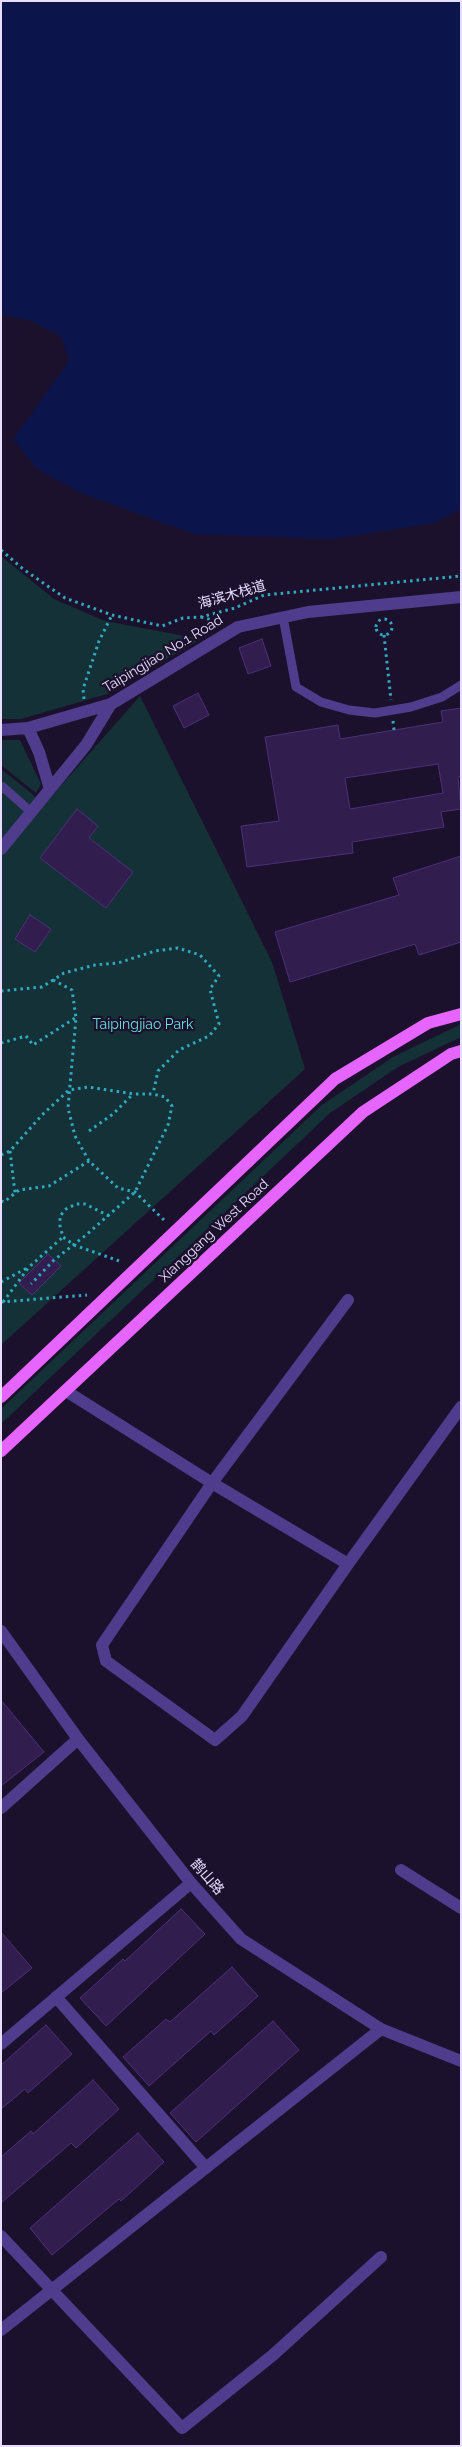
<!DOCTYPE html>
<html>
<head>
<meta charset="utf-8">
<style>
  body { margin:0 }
  #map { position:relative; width:462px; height:2447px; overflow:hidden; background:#1c112d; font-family:Raleway,sans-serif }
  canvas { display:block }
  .frame { position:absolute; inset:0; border:2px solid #e8ddff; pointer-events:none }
</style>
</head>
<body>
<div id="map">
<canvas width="462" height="2447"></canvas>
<div class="frame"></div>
</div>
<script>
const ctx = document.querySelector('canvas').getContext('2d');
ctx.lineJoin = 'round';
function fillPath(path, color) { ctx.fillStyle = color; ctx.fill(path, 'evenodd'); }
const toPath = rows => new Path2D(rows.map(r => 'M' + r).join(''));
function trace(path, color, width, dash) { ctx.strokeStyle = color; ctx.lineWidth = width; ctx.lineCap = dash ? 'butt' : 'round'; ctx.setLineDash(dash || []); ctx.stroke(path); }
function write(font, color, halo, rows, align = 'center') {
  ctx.font = font + ' Raleway,"Noto Sans SC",sans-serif'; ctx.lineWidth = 4.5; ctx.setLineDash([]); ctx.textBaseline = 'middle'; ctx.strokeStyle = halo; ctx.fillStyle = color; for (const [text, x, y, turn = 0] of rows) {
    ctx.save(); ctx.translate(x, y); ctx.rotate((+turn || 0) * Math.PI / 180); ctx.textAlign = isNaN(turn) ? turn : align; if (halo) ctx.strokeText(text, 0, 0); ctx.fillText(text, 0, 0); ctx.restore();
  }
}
const green = toPath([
  [1,556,54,599,105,621,201,639,107,694,21,719,1,719],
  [140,696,272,962,305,1069,1,1345,1,769,31,793,43,806],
  [1,740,20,740,41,784,36,793,1,765],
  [461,1024,461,1037,398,1067,330,1113,1,1424,1,1409,322,1105,393,1057]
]);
const water = toPath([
  [1,1,461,1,461,509,434,523,333,539,194,534,81,493,37,469,13,439,69,361,61,336,31,321,1,314]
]);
const building = toPath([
  [262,639,271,666,248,674,239,648,262,639],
  [198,693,209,715,184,728,173,706,198,693],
  [461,708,461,776,458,777,461,809,441,812,444,827,352,842,353,853,247,867,241,826,279,821,265,737,338,725,340,739,443,722,441,711,461,708],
  [438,764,443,793,350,809,345,778,438,764],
  [77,809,98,826,89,838,133,872,106,908,40,858,77,809],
  [461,856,461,942,419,955,415,944,290,982,275,932,399,895,393,878,461,856],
  [30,915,51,929,35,952,15,939,30,915],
  [48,1254,61,1266,32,1295,19,1283,48,1254],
  [1,1700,44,1752,1,1786,1,1700],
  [181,1909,205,1934,106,2026,80,1998,123,1959,125,1961,181,1909],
  [1,1932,32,1968,1,1993,1,1932],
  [232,1967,258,1996,214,2035,211,2031,149,2086,123,2057,166,2019,170,2022,232,1967],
  [273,2021,299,2050,196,2142,170,2113,273,2021],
  [46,2025,72,2054,28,2093,25,2089,1,2109,1,2065,46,2025],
  [93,2080,119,2109,76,2148,71,2143,1,2203,1,2157,31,2131,33,2134,93,2080],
  [138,2133,164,2162,121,2201,119,2199,52,2255,30,2228,138,2133]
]);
const path = toPath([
  [1,550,23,569,65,598,112,615,162,626,183,618,201,617,235,608,264,595,461,576],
  [201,617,219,622],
  '376 627a8 8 0 1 1 16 0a8 8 0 1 1-16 0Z',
  [384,635,391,700],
  [84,699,83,689,99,641,112,615],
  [393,721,394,730],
  [53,980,72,990,76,1018,68,1108,75,1136,89,1161,118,1188,135,1192,166,1222],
  [1,991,42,987,64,973,95,965,118,963,155,951,178,948,200,955,219,976,210,989,219,1024,209,1036,179,1050,158,1071,153,1094],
  [1,1043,26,1036,33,1045,75,1018],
  [89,1131,113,1114,133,1094],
  [10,1151,15,1193],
  [1,1155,10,1151,42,1115,69,1090,88,1087,134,1094,153,1094,165,1097,172,1106,168,1125,135,1192,86,1235,54,1260,31,1284],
  [1,1201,4,1202,19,1190,49,1186,89,1161],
  [109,1216,85,1204,76,1204,66,1209,60,1216,60,1226,63,1237,74,1245,122,1262],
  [1,1282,27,1268],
  [1,1302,87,1295],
  [3,1302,29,1267,63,1237]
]);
const service = toPath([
  [283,617,296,687,321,702,349,710,375,713,411,707,442,697,461,685],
  [1,789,3,787,31,812]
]);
const minor = toPath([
  [28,728,39,752,50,789],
  [1,730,28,728,111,704,238,627,308,612,461,597],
  [1,849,86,745,111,704],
  [348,1300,212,1483,102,1645,106,1661,215,1740,242,1716,348,1564,461,1407],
  [66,1391,212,1483,348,1564],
  [1,1631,78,1739,191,1883,241,1939,381,2029,461,2061],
  [1,1808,78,1739],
  [401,1870,461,1908],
  [56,1997,206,2168],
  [1,2044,191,1883],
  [1,2236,182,2428,273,2355,381,2257],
  [1,2330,381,2029]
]);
const primary = toPath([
  [1,1397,335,1079,428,1023,461,1014],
  [1,1451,363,1112,451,1054,461,1051]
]);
const streetNames = [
  ["海滨木栈道",232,595,-16],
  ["Taipingjiao No.1 Road",163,654,-31],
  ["Xianggang West Road",214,1231,-43],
  ["鹊山路",207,1877,49]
];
const parkNames = [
  ["Taipingjiao Park",143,1025]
];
fillPath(green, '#143137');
fillPath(water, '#0b154c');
fillPath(building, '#311d4e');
trace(building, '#4e2f7a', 1);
trace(path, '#30aac0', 3, [2.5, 4]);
trace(service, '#503c8c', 9);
trace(minor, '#503c8c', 12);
trace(primary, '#e664ff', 12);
write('14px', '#e8ddff', '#1c112d', streetNames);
write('14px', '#66e2dd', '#1c112d', parkNames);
</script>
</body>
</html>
